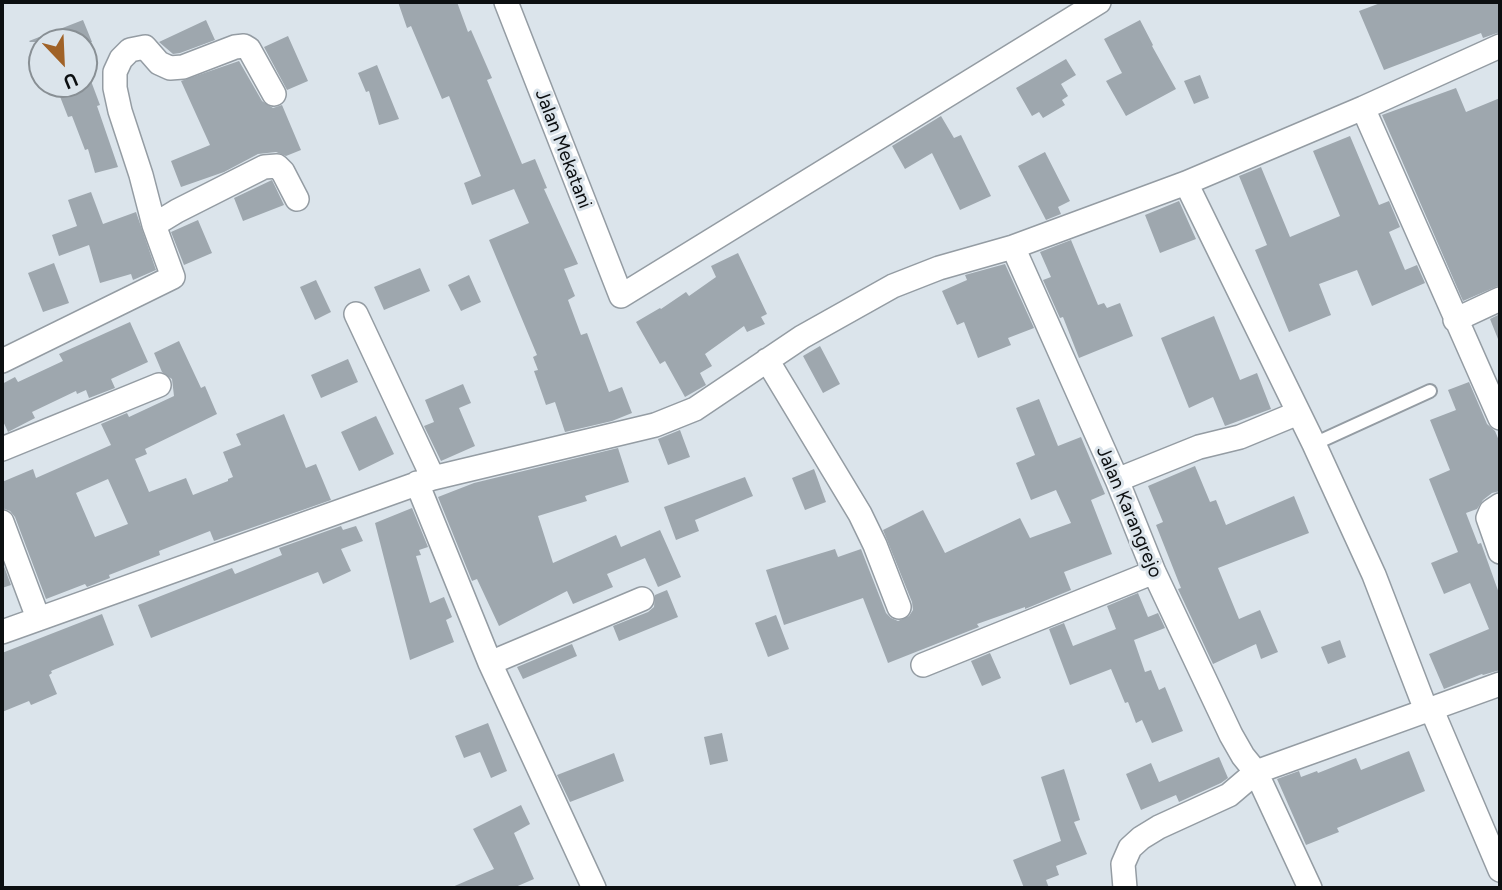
<!DOCTYPE html>
<html>
<head>
<meta charset="utf-8">
<style>
  body { margin:0 }
  #map { position:relative; width:1502px; height:890px; overflow:hidden; background:#dbe4eb; font-family:Figtree,sans-serif }
  canvas { display:block }
  .frame { position:absolute; inset:0; border:4px solid #0c0f11; pointer-events:none }
  .north { position:absolute; left:28px; top:28px; width:70px; height:70px; box-sizing:border-box; background:#dbe4eb; border:2px solid #888f94; border-radius:50%; rotate:157deg; font-size:19px; font-weight:700; line-height:28px; text-align:center; color:#0c0f11 }
  .north::after { content:''; display:block; margin:auto; width:24px; height:32px; background:#a06227; clip-path:polygon(50% 0,100% 100%,50% 72%,0 100%) }
</style>
</head>
<body>
<div id="map">
<canvas width="1502" height="890"></canvas>
<div class="frame"></div>
<div class="north">U</div>
</div>
<script>
const ctx = document.querySelector('canvas').getContext('2d');
ctx.lineJoin = 'round';
function fillPath(path, color) { ctx.fillStyle = color; ctx.fill(path, 'evenodd'); }
const toPath = rows => new Path2D(rows.map(r => 'M' + r).join(''));
function trace(path, color, width, dash) { ctx.strokeStyle = color; ctx.lineWidth = width; ctx.lineCap = dash ? 'butt' : 'round'; ctx.setLineDash(dash || []); ctx.stroke(path); }
function write(font, color, halo, rows, align = 'center') {
  ctx.font = font + ' Figtree,sans-serif'; ctx.lineWidth = 6; ctx.setLineDash([]); ctx.textBaseline = 'middle'; ctx.strokeStyle = halo; ctx.fillStyle = color; for (const [text, x, y, turn = 0] of rows) {
    ctx.save(); ctx.translate(x, y); ctx.rotate((+turn || 0) * Math.PI / 180); ctx.textAlign = isNaN(turn) ? turn : align; if (halo) ctx.strokeText(text, 0, 0); ctx.fillText(text, 0, 0); ctx.restore();
  }
}
const building = toPath([
  [398,2,457,2,468,32,471,30,492,78,487,80,522,164,535,159,547,188,544,189,578,264,564,269,575,296,568,300,581,335,587,333,609,392,622,387,632,413,612,421,565,432,555,402,546,405,534,371,538,370,533,357,537,355,489,240,529,223,514,189,472,205,464,183,481,176,449,96,442,99,411,26,407,28],
  [1383,2,1500,2,1500,32,1483,38,1481,33,1384,70,1359,11],
  [83,20,92,42,30,42,29,41],
  [206,20,215,40,180,53,173,54,159,42],
  [1140,20,1153,45,1152,46,1176,89,1126,116,1106,81,1122,73,1104,39],
  [288,36,308,81,287,90,264,47],
  [1066,59,1076,75,1061,84,1068,96,1062,100,1065,105,1043,118,1039,112,1032,116,1016,88],
  [239,61,262,101,273,108,282,105,301,150,286,156,276,152,258,154,224,172,181,187,171,161,210,145,181,81],
  [377,65,399,119,379,125,369,91,366,92,358,73],
  [1200,75,1209,98,1194,104,1184,81],
  [91,81,100,105,97,106,118,167,95,173,88,149,85,150,72,116,68,117,59,94],
  [1456,88,1466,112,1500,98,1500,285,1463,301,1382,115],
  [941,116,954,138,961,135,991,196,960,210,932,153,905,169,892,146],
  [1350,136,1379,205,1389,201,1400,227,1389,232,1405,270,1417,265,1425,283,1372,306,1357,270,1319,284,1331,315,1289,332,1255,250,1267,245,1239,176,1261,167,1290,237,1340,216,1313,151],
  [1045,152,1070,201,1058,207,1061,214,1046,220,1018,166],
  [272,180,284,205,243,221,234,198],
  [91,192,103,224,136,212,156,270,133,280,131,274,100,283,89,245,59,256,52,235,77,226,68,200],
  [1179,201,1196,239,1160,253,1145,215],
  [198,220,212,253,184,265,171,232],
  [1071,240,1098,305,1104,303,1107,308,1120,303,1133,336,1079,358,1063,317,1060,318,1043,280,1051,277,1040,252],
  [738,253,767,314,761,317,765,324,747,332,744,326,705,354,712,366,700,373,706,385,685,397,665,361,660,364,636,322,660,308,661,309,686,292,689,296,716,277,711,266],
  [54,263,69,303,43,312,28,273],
  [1005,264,1034,328,1008,338,1011,345,978,358,964,322,957,325,942,291,967,280,965,275],
  [420,268,430,291,384,310,374,287],
  [469,275,481,302,461,311,448,285],
  [316,280,331,312,315,320,300,287],
  [1500,314,1500,344,1490,319],
  [1214,316,1240,380,1257,373,1271,409,1225,426,1213,397,1189,408,1161,338],
  [130,322,148,362,111,379,115,388,89,398,86,390,77,394,76,391,32,412,35,418,8,432,2,419,2,384,15,377,18,382,63,361,59,354],
  [179,341,201,388,205,386,217,414,145,449,147,454,135,459,149,492,186,478,193,495,228,481,228,479,233,477,223,452,241,445,236,434,284,414,306,468,316,464,331,500,214,541,210,531,159,551,160,555,109,575,110,578,87,587,85,584,46,599,15,517,10,511,2,508,2,482,33,469,36,478,111,445,101,424,127,413,129,417,174,396,172,379,162,372,154,353],
  [108,479,128,524,95,537,76,493],
  [820,346,840,384,823,393,803,356],
  [348,359,358,382,321,398,311,375],
  [1469,382,1487,424,1495,431,1500,443,1500,491,1492,493,1483,500,1477,509,1466,513,1478,544,1481,543,1500,596,1500,670,1483,675,1482,674,1444,689,1429,654,1489,629,1470,583,1444,594,1431,563,1458,552,1429,479,1450,470,1430,420,1456,410,1448,390],
  [463,384,471,403,459,408,475,446,441,461,424,426,434,422,425,400],
  [1039,399,1058,446,1081,437,1105,494,1091,500,1112,554,1064,572,1071,590,1025,609,1025,607,977,624,979,627,888,663,863,598,784,625,766,570,835,549,838,557,861,549,886,613,891,618,898,621,909,616,913,610,912,602,883,530,923,510,945,553,1020,518,1030,538,1071,523,1056,490,1031,500,1016,463,1035,455,1016,408],
  [376,416,394,454,359,471,341,432],
  [680,430,690,457,668,465,658,439],
  [618,448,629,482,585,496,587,501,538,516,553,563,616,535,621,547,660,530,681,577,658,587,645,558,607,574,613,587,573,604,567,591,499,626,477,579,472,581,438,497,474,483],
  [1195,466,1210,502,1216,500,1226,525,1294,496,1309,533,1218,568,1239,619,1260,610,1278,652,1261,659,1256,644,1213,664,1178,589,1181,588,1156,525,1163,522,1148,486],
  [814,469,826,502,805,510,792,478],
  [745,477,753,496,695,520,699,531,676,540,664,507],
  [412,508,428,547,419,550,421,555,416,556,430,603,444,597,452,617,446,620,454,642,410,660,375,523],
  [341,526,343,530,356,526,363,541,341,549,351,571,323,584,318,572,151,638,138,605,232,568,235,574,282,555,279,548],
  [2,561,11,585,2,588],
  [667,590,678,617,619,641,613,626,648,612,654,607,655,595],
  [1138,593,1148,617,1158,613,1165,628,1134,640,1145,672,1151,670,1159,690,1165,687,1183,731,1152,743,1142,720,1136,723,1128,702,1125,703,1111,669,1070,685,1049,629,1064,623,1073,646,1116,629,1107,606],
  [102,614,114,645,51,671,52,673,49,675,57,694,31,705,29,701,2,712,2,653],
  [776,615,789,649,768,657,755,623],
  [1340,640,1346,657,1328,664,1321,647],
  [572,644,577,656,523,679,517,667],
  [990,653,1001,678,982,686,971,661],
  [488,723,507,771,491,778,480,752,464,758,455,736],
  [722,733,728,761,710,765,704,737],
  [1409,751,1425,791,1337,828,1339,832,1306,845,1277,779,1299,771,1301,777,1317,771,1318,773,1356,758,1361,770],
  [614,753,624,781,570,802,557,775],
  [1219,757,1228,778,1221,783,1179,802,1176,795,1141,810,1126,774,1151,763,1159,782],
  [1064,769,1080,820,1074,822,1087,854,1056,866,1059,875,1046,880,1049,888,1024,888,1013,860,1061,841,1041,777],
  [521,805,530,824,514,833,534,879,513,888,450,888,494,869,473,829]
]);
const service = toPath([
  [1314,444,1430,391]
]);
const minor = toPath([
  [506,2,621,296,1099,2],
  [1363,108,1500,418],
  [1186,183,1314,444,1374,575,1426,710],
  [154,225,141,175,120,111,115,88,115,72,121,59,130,50,145,47,159,63,170,68,183,67,235,47,244,46,249,49,274,94],
  [1013,247,1117,480,1154,572,1231,735,1243,756,1256,772,1310,888],
  [356,314,433,478],
  [1455,320,1500,299],
  [767,360,860,514,875,545,899,607],
  [2,361,173,277,154,225,177,211,264,167,277,166,283,172,297,199],
  [2,449,159,385],
  [1117,480,1199,447,1240,437,1298,413],
  [417,483,490,663,594,888],
  [1500,505,1491,511,1488,518,1500,552],
  [2,522,38,618],
  [2,632,433,478,655,425,695,409,802,337,893,286,939,268,1013,247,1186,183,1363,108,1500,46],
  [490,663,642,599],
  [923,665,1154,572],
  [1431,708,1500,870],
  [1125,888,1123,864,1130,848,1141,838,1159,827,1229,795,1256,772,1500,684]
]);
const streetNames = [
  ["Jalan Mekatani",563,149,69],
  ["Jalan Karangrejo",1129,512,67]
];
fillPath(building, '#9ea7ae');
trace(service, '#949ca3', 16);
trace(minor, '#949ca3', 26);
trace(service, '#fff', 12);
trace(minor, '#fff', 23);
write('19px', '#0c0f11', '#dbe4eb', streetNames);
</script>
</body>
</html>
